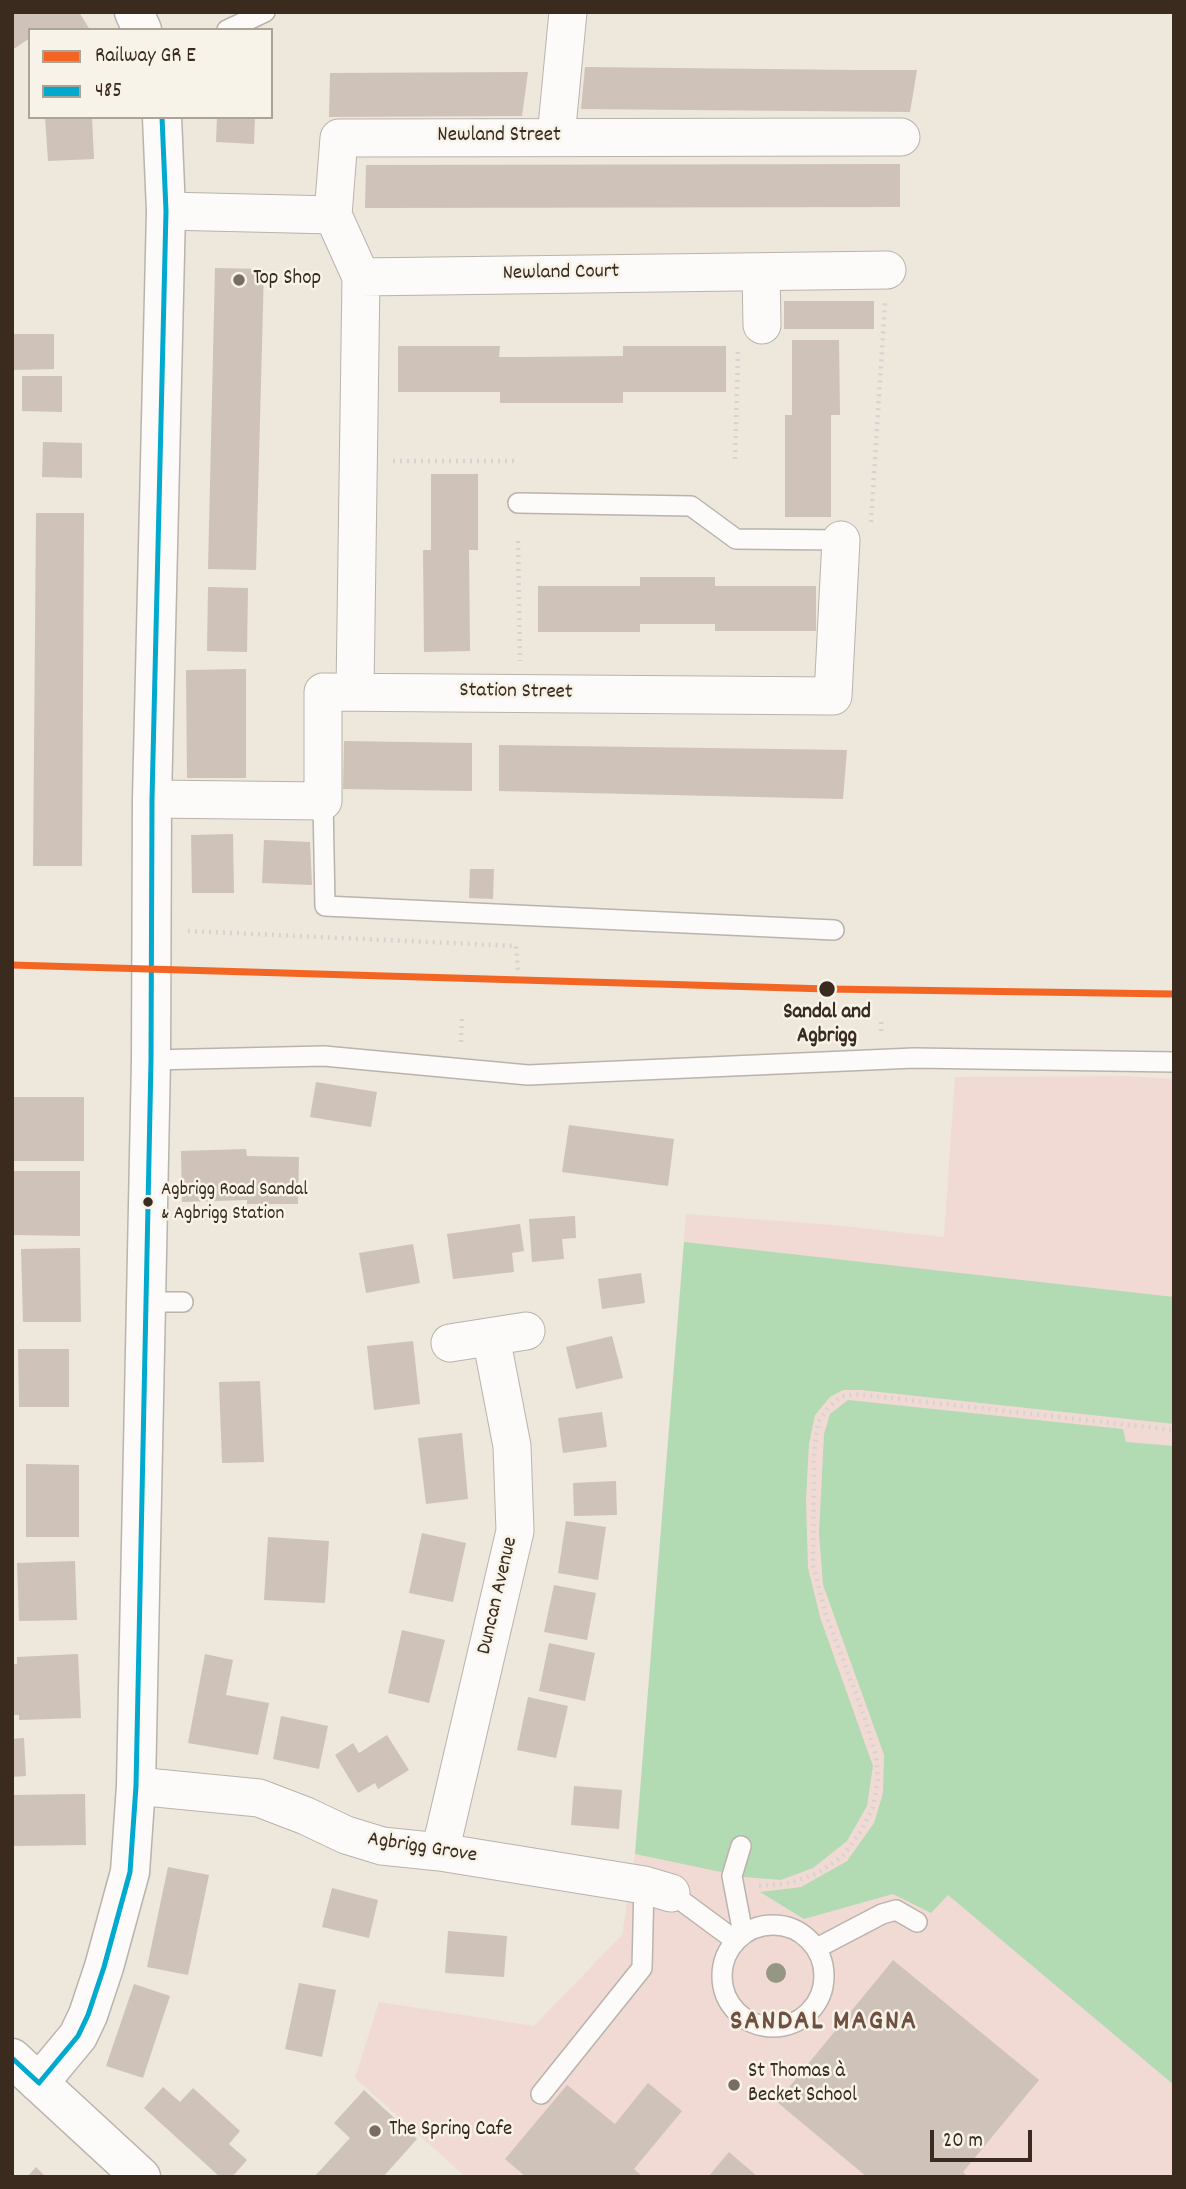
<!DOCTYPE html>
<html>
<head>
<meta charset="utf-8">
<style>
  body { margin:0 }
  #map { position:relative; width:1186px; height:2189px; overflow:hidden; background:#ede7dc; font-family:Dekko,sans-serif }
  canvas { display:block }
  .frame { position:absolute; inset:0; border:14px solid #3b2a1e; pointer-events:none }
  .legend { position:absolute; left:28px; top:28px; width:245px; height:91px; box-sizing:border-box; background:#f7f3e8; border:2px solid #aca397; margin:0; padding:9px 12px; list-style:none; font-size:21px; color:#3b2a1e }
  .legend li { display:flex; align-items:center; gap:14px; height:35px }
  .legend b { width:35px; border:2px solid #aca397 }
  .scale { position:absolute; left:930px; top:2130px; width:102px; height:32px; box-sizing:border-box; border:4px solid #3b2a1e; border-top:0; padding-left:9px; font-size:21px; line-height:24px; white-space:nowrap; color:#3b2a1e; -webkit-text-stroke:5px #f7f3e8; paint-order:stroke }
</style>
</head>
<body>
<div id="map">
<canvas width="1186" height="2189"></canvas>
<div class="frame"></div>
<ul class="legend">
<li><b style="height:9px;background:#f26522"></b>Railway GR E</li>
<li><b style="height:9px;background:#00a9ce"></b>485</li>
</ul>
<div class="scale">20 m</div>
</div>
<script>
const ctx = document.querySelector('canvas').getContext('2d');
ctx.lineJoin = 'round';
function fillPath(path, color) { ctx.fillStyle = color; ctx.fill(path, 'evenodd'); }
const toPath = rows => new Path2D(rows.map(r => 'M' + r).join(''));
function trace(path, color, width, dash) { ctx.strokeStyle = color; ctx.lineWidth = width; ctx.lineCap = dash ? 'butt' : 'round'; ctx.setLineDash(dash || []); ctx.stroke(path); }
function write(font, color, halo, rows, align = 'center') {
  ctx.font = font + ' Dekko,sans-serif'; ctx.lineWidth = 5; ctx.setLineDash([]); ctx.textBaseline = 'middle'; ctx.strokeStyle = halo; ctx.fillStyle = color; for (const [text, x, y, turn = 0] of rows) {
    ctx.save(); ctx.translate(x, y); ctx.rotate((+turn || 0) * Math.PI / 180); ctx.textAlign = isNaN(turn) ? turn : align; if (halo) ctx.strokeText(text, 0, 0); ctx.fillText(text, 0, 0); ctx.restore();
  }
}
const built = toPath([
  [1127,1076,1174,1079,1174,2177,466,2177,355,2078,379,2002,534,2026,622,1935,635,1854,686,1214,833,1225,944,1237,955,1077]
]);
const green = toPath([
  [684,1242,1174,1297,1174,1424,861,1390,843,1390,830,1397,815,1415,809,1444,806,1499,808,1568,821,1620,873,1766,867,1806,847,1841,813,1868,781,1880,732,1876,721,1872,635,1854],
  [848,1400,1123,1429,1126,1442,1174,1446,1174,2085,948,1895,931,1913,893,1894,804,1919,760,1892,801,1887,847,1861,874,1823,883,1793,884,1755,823,1585,819,1533,824,1434,830,1414]
]);
const building = toPath([
  [13,12,79,12,90,30,30,30,30,38,12,50],
  [585,67,855,70,917,70,910,112,581,109],
  [528,72,522,116,329,117,330,73],
  [45,117,92,117,94,159,48,161],
  [217,117,255,117,254,144,216,142],
  [900,164,900,207,365,208,366,165],
  [215,268,264,269,256,570,208,569],
  [784,301,874,301,874,329,784,329],
  [14,334,54,334,54,369,14,370],
  [792,340,839,340,840,415,831,415,831,517,785,517,785,415,792,415],
  [398,346,500,346,499,357,524,357,623,356,623,346,726,346,726,392,623,392,623,403,500,403,500,392,398,392],
  [22,376,62,376,62,412,22,411],
  [43,442,82,443,82,478,42,477],
  [431,474,478,474,478,550,469,550,470,651,424,652,423,550,431,550],
  [36,513,84,513,82,866,33,866],
  [640,577,715,577,715,586,816,586,816,631,715,631,715,624,640,624,640,632,538,632,538,586,640,586],
  [208,587,248,588,247,652,207,651],
  [246,669,246,778,187,778,186,670],
  [344,741,472,743,472,791,343,789],
  [499,745,847,750,843,799,499,791],
  [233,834,234,893,192,893,191,835],
  [264,840,310,842,312,885,262,883],
  [470,869,494,869,493,899,469,898],
  [316,1082,377,1092,371,1127,310,1117],
  [12,1097,84,1097,84,1161,12,1161],
  [569,1125,674,1139,668,1186,562,1172],
  [246,1149,247,1156,299,1157,298,1204,247,1204,247,1200,182,1202,181,1151],
  [12,1171,80,1171,80,1236,12,1235],
  [575,1216,576,1238,562,1239,564,1259,532,1262,529,1219],
  [520,1224,524,1251,512,1253,514,1272,453,1279,447,1234],
  [413,1244,420,1283,366,1293,359,1253],
  [80,1248,81,1322,23,1322,21,1249],
  [641,1273,645,1303,602,1309,598,1279],
  [612,1336,623,1378,576,1389,566,1347],
  [413,1341,420,1404,374,1410,367,1346],
  [18,1349,69,1349,69,1407,19,1407],
  [260,1381,264,1462,222,1463,219,1382],
  [602,1412,607,1447,563,1453,558,1418],
  [462,1433,468,1499,426,1504,418,1438],
  [26,1464,79,1465,79,1537,26,1537],
  [616,1481,617,1515,574,1516,573,1483],
  [566,1521,606,1527,598,1580,558,1573],
  [422,1533,466,1543,453,1602,409,1593],
  [268,1537,329,1541,325,1603,264,1600],
  [75,1561,77,1620,19,1621,17,1563],
  [554,1585,596,1593,587,1640,544,1632],
  [402,1630,445,1640,429,1703,388,1693],
  [549,1643,595,1653,585,1701,539,1691],
  [78,1654,81,1718,19,1720,19,1715,12,1715,12,1664,17,1664,17,1657],
  [205,1654,233,1660,226,1695,269,1703,258,1755,188,1743],
  [528,1697,568,1706,556,1758,517,1750],
  [281,1716,328,1726,319,1769,273,1759],
  [387,1735,409,1770,378,1789,375,1783,358,1793,335,1755,353,1743,359,1753],
  [24,1738,26,1776,12,1777,12,1739],
  [574,1786,622,1790,619,1829,571,1825],
  [85,1794,86,1845,12,1846,12,1795],
  [168,1867,209,1875,188,1975,147,1967],
  [332,1888,378,1900,369,1938,322,1927],
  [448,1931,507,1936,504,1977,445,1973],
  [893,1960,1039,2080,963,2172,968,2177,867,2177,777,2102],
  [299,1983,336,1990,322,2057,285,2049],
  [134,1984,170,1996,143,2078,106,2066],
  [648,2083,682,2111,634,2169,643,2177,526,2177,505,2159,567,2085,615,2124],
  [163,2087,180,2102,193,2088,240,2131,229,2144,247,2160,232,2177,220,2177,144,2108],
  [364,2090,417,2139,383,2177,314,2177,350,2138,334,2123],
  [729,2152,758,2177,708,2177],
  [36,2167,46,2177,27,2177]
]);
const path = toPath([
  [735,459,738,352],
  [393,461,518,461],
  [871,522,885,303],
  [518,541,520,661],
  [188,931,516,946,518,970],
  [881,1022,881,1035],
  [461,1042,462,1017],
  [759,1886,790,1883,816,1874,842,1857,861,1831,873,1807,878,1779,876,1756,864,1715,826,1615,813,1565,814,1454,818,1422,828,1408,840,1397,855,1394,1174,1430]
]);
const lane = toPath([
  [227,30,265,12],
  [518,503,691,506,736,539,841,540],
  [323,801,325,906,834,930],
  [151,1060,324,1056,528,1075,914,1058,1174,1062],
  [146,1302,183,1302],
  [741,1846,732,1876,743,1934],
  [671,1893,736,1941],
  '722 1976a51 51 0 1 1 102 0a51 51 0 1 1-102 0Z',
  [817,1948,882,1914,896,1910,917,1922],
  [541,2094,642,1968,644,1885]
]);
const street = toPath([
  [556,137,568,12],
  [166,211,333,215,339,138,901,137],
  [333,215,361,277,355,691],
  [761,272,762,325],
  [361,277,887,270],
  [152,799,323,801,323,692,833,696,841,540],
  [450,1343,526,1331],
  [136,1786,259,1798,306,1816,346,1835,382,1846,440,1852,644,1885,671,1893],
  [440,1852,515,1531,512,1446,491,1337]
]);
const secondary = toPath([
  [134,12,142,30],
  [39,2083,78,2036,88,2015,104,1967,130,1872,136,1786,151,1060,152,799,166,211,162,117]
]);
const primary = toPath([
  [12,2058,141,2177]
]);
const bus1 = toPath([
  [12,2058,39,2083,78,2036,88,2015,104,1967,130,1872,136,1786,151,1060,152,799,166,211,162,117]
]);
const rail1 = toPath([
  [12,965,827,989,1174,994]
]);
const trees = [
  [776,1973]
];
const markers = [
  [239,280,7,"#796c60"],
  [827,989,9,"#3b2a1e"],
  [148,1202,6,"#3b2a1e"],
  [734,2085,7,"#796c60"],
  [375,2131,7,"#796c60"]
];
const busNames = [
  ["Agbrigg Road Sandal",161,1191],
  ["& Agbrigg Station",161,1215]
];
const streetNames = [
  ["Newland Street",499,137],
  ["Newland Court",561,274,-1],
  ["Station Street",516,693,1],
  ["Duncan Avenue",499,1596,-77],
  ["Agbrigg Grove",422,1849,9]
];
const poiNames = [
  ["Top Shop",253,280],
  ["St Thomas à",748,2073],
  ["Becket School",748,2097],
  ["The Spring Cafe",389,2131]
];
const stopNames = [
  ["Sandal and",827,1014],
  ["Agbrigg",827,1038]
];
const districtNames = [
  ["SANDAL MAGNA",824,2024]
];
fillPath(built, '#f2dad4');
fillPath(green, '#b3dbb3');
fillPath(building, '#cfc2b9');
trace(lane, '#b9b3ac', 22);
trace(street, '#b9b3ac', 39);
trace(secondary, '#b9b3ac', 41);
trace(primary, '#b9b3ac', 41);
trace(path, '#d6d3d0', 4.5, [2, 5]);
trace(lane, '#fcfbfa', 19);
trace(street, '#fcfbfa', 37);
trace(secondary, '#fcfbfa', 38);
trace(primary, '#fcfbfa', 38);
trace(bus1, '#00a9ce', 5);
trace(rail1, '#f26522', 7);
ctx.fillStyle = '#959683';
for (const [x, y] of trees) { ctx.beginPath(); ctx.arc(x, y, 10, 0, 2 * Math.PI); ctx.fill(); }
for (const [x, y, r, color] of markers) { const dot = new Path2D(); dot.arc(x, y, r, 0, 2 * Math.PI); ctx.fillStyle = color; ctx.fill(dot); trace(dot, '#f7f3e8', 2.5); }
write('19px', '#3b2a1e', '#f7f3e8', busNames, 'left');
write('21px', '#3b2a1e', '#f7f3e8', streetNames);
write('21px', '#3b2a1e', '#f7f3e8', poiNames, 'left');
write('bold 21px', '#3b2a1e', '#f7f3e8', stopNames);
ctx.letterSpacing = '2px';
write('bold 28px', '#6f5041', '#f7f3e8', districtNames);
ctx.letterSpacing = '0px';
</script>
</body>
</html>
